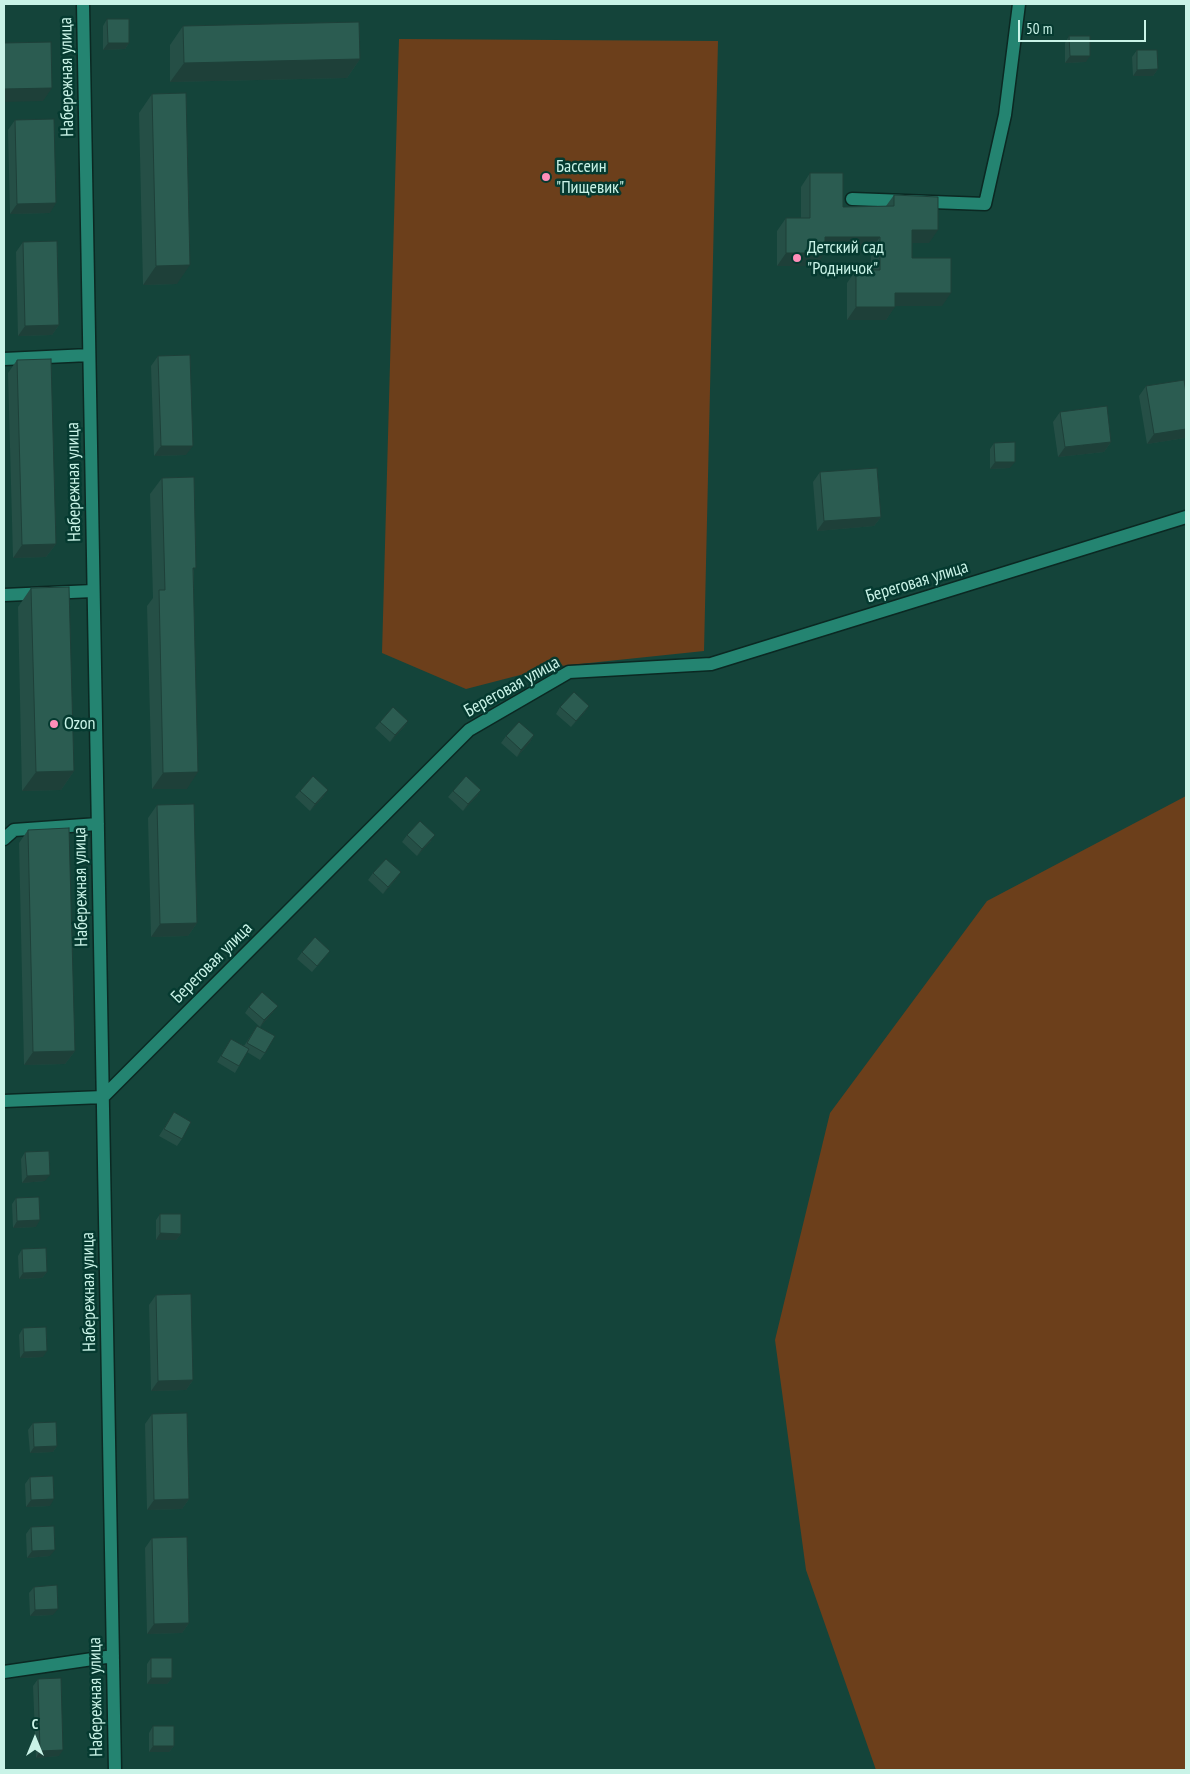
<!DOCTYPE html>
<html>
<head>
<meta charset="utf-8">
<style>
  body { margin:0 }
  #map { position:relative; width:1190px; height:1774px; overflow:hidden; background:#14443a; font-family:"PT Sans Narrow",sans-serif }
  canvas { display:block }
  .frame { position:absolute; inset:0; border:5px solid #c9f3e7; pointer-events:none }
  .north { position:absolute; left:10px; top:1714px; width:50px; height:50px; -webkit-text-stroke:4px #053a30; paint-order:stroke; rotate:0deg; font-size:14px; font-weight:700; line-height:20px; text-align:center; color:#c9f3e7 }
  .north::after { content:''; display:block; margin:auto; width:18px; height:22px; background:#c9f3e7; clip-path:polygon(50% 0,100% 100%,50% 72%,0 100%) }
  .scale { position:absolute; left:1018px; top:20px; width:128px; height:22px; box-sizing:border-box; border:2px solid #c9f3e7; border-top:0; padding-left:6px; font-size:15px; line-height:18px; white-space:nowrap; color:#c9f3e7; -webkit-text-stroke:4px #053a30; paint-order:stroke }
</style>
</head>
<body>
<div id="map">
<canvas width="1190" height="1774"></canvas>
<div class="frame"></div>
<div class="north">С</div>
<div class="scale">50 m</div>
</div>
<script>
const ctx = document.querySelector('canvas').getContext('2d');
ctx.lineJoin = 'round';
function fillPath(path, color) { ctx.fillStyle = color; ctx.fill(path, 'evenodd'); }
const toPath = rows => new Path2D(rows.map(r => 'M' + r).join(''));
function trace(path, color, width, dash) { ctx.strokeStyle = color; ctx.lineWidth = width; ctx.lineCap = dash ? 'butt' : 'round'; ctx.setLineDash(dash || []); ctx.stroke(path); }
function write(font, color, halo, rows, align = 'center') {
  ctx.font = font + ' "PT Sans Narrow",sans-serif'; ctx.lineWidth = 5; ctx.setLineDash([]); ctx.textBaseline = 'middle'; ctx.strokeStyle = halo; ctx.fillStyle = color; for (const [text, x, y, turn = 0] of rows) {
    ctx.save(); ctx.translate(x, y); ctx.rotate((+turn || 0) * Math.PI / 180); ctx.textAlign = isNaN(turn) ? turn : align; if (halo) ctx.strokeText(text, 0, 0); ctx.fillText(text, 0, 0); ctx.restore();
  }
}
const green = toPath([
  [399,39,718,41,704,651,551,667,466,689,382,653],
  [1186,796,1186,1770,876,1770,806,1570,775,1340,830,1113,987,901]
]);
const minor = toPath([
  [83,4,115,1770],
  [852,199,985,204,1005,115,1019,4],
  [4,359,89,355],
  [4,595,93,591],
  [4,839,14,830,98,824],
  [4,1101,103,1097,469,730,569,672,711,664,1186,517],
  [4,1672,113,1656]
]);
const wall = toPath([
  [107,19,129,43,125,49,103,50,103,26],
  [183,26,360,59,347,78,170,82,170,45],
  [1069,36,1086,62,1065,63,1065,43],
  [1137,50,1158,69,1153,76,1133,76,1132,57],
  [152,94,177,284,143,285,139,113],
  [15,120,50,213,10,214,8,130],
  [810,173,843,207,886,206,894,195,929,243,912,243,912,258,942,306,895,306,886,320,847,320,847,283,856,270,871,270,871,250,825,250,816,266,777,266,777,231,786,218,801,218,801,187],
  [23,242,59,325,52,335,18,336,16,252],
  [158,356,186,455,154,456,151,366],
  [17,360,56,544,46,557,13,558,8,373],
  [1146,386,1185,438,1147,444,1139,396],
  [1060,412,1111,442,1104,452,1058,457,1053,422],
  [994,443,1010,468,990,469,990,449],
  [820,472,881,517,874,526,817,531,813,482],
  [162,478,194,571,187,789,152,789,147,606,153,598,150,494],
  [31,588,74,771,61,790,22,791,18,607],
  [589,706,584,713,571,727,556,714,560,707],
  [408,721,404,727,390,742,375,728,380,722],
  [534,735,530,742,517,757,501,743,506,736],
  [481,790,477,796,463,811,448,797,453,791],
  [300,791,324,796,310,811,295,797],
  [157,805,197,923,188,936,151,937,148,818],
  [28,830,75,1051,65,1064,24,1065,19,843],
  [407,835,431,841,417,856,402,842],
  [373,873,396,879,383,894,368,880],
  [302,952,325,957,312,972,297,959],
  [249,1007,273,1012,260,1027,245,1013],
  [257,1026,265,1053,260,1060,247,1052,235,1073,217,1062,231,1039,244,1046],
  [174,1112,182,1139,177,1146,159,1136],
  [25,1152,45,1181,22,1183,21,1159],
  [16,1198,36,1227,13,1228,12,1204],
  [160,1214,181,1234,176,1240,156,1240,156,1220],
  [22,1249,47,1272,42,1278,19,1279,18,1256],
  [156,1295,193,1380,186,1390,151,1391,149,1305],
  [23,1328,43,1357,20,1358,19,1335],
  [152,1414,189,1499,182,1509,147,1510,145,1424],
  [33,1423,57,1446,53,1452,30,1453,28,1430],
  [30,1477,50,1506,26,1507,25,1484],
  [31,1527,50,1556,27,1558,26,1534],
  [152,1538,189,1623,182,1633,147,1634,145,1548],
  [34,1587,53,1615,30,1616,29,1593],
  [151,1658,172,1678,167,1684,147,1684,147,1664],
  [38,1679,59,1756,36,1758,33,1686],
  [153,1726,174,1746,169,1752,149,1752,149,1733]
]);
const shadedWall = toPath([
  [108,43,129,43,125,49,103,50],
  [1070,56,1090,56,1086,62,1065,63],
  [360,59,347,78,170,82,184,63],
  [1158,69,1153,76,1133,76,1137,70],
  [52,88,43,101,4,102,4,89],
  [56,203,50,213,10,214,17,204],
  [912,230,938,230,929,243,903,243],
  [825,237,880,237,871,250,816,250],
  [786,253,825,253,816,266,777,266],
  [190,265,177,284,143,285,156,266],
  [895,293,951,293,942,306,886,306],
  [856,307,895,307,886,320,847,320],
  [59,325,52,335,18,336,25,326],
  [1186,429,1186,436,1185,438,1147,444,1154,434],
  [1111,442,1104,452,1058,457,1065,447],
  [161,446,193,446,186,455,154,456],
  [995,462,1015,462,1010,468,990,469],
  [881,517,874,526,817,531,824,521],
  [56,544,46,557,13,558,22,545],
  [589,706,584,713,571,727,576,721],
  [408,721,404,727,390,742,395,735],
  [534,735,530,742,517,757,521,750],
  [74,771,61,790,22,791,36,772],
  [198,772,187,789,152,789,163,773],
  [328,790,324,796,310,811,315,804],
  [481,790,477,796,463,811,468,804],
  [435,835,431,841,417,856,422,849],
  [401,872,396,879,383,894,388,887],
  [197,923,188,936,151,937,160,924],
  [278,1006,273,1012,260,1027,264,1020],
  [75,1051,65,1064,24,1065,33,1052],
  [50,1175,45,1181,22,1183,27,1176],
  [40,1220,36,1227,13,1228,17,1221],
  [160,1233,181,1234,176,1240,156,1240],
  [47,1272,42,1278,19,1279,23,1273],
  [47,1351,43,1357,20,1358,24,1352],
  [193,1380,186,1390,151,1391,158,1381],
  [57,1446,53,1452,30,1453,34,1447],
  [54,1499,50,1506,26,1507,31,1500],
  [189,1499,182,1509,147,1510,154,1500],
  [55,1550,50,1556,27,1558,32,1551],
  [58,1609,53,1615,30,1616,35,1610],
  [189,1623,182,1633,147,1634,154,1624],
  [151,1678,172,1678,167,1684,147,1684],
  [153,1746,174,1746,169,1752,149,1752],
  [63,1750,59,1756,36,1758,40,1751]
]);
const building = toPath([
  [107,19,129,19,129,43,108,43,107,19],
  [359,22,360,59,184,63,183,26,359,22],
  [1069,36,1090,36,1090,56,1070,56,1069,36],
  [51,42,52,88,4,89,4,43,51,42],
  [1137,50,1157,50,1158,69,1137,70,1137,50],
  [186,93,190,265,156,266,152,94,186,93],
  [54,119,56,203,17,204,15,120,54,119],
  [810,173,843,173,843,207,894,206,894,195,938,197,938,230,912,230,912,258,951,258,951,293,895,293,895,307,856,307,856,270,880,270,880,237,825,237,825,253,786,253,786,218,810,218,810,173],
  [57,241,59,325,25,326,23,242,57,241],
  [190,355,193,446,161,446,158,356,190,355],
  [51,359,56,544,22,545,17,360,51,359],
  [1184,380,1186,393,1186,429,1154,434,1146,386,1184,380],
  [1107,406,1111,442,1065,447,1060,412,1107,406],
  [1015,442,1015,462,995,462,994,443,1015,442],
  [877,468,881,517,824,521,820,472,877,468],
  [194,477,196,568,193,568,198,772,163,773,159,590,165,590,162,478,194,477],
  [69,587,74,771,36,772,31,588,69,587],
  [574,692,589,706,576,721,560,707,574,692],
  [393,707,408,721,395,735,380,722,393,707],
  [519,722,534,735,521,750,506,736,519,722],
  [313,776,328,790,315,804,300,791,313,776],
  [466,776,481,790,468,804,453,791,466,776],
  [194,804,197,923,160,924,157,805,194,804],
  [420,821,435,835,422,849,407,835,420,821],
  [69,828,75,1051,33,1052,28,830,69,828],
  [386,859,401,872,388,887,373,873,386,859],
  [315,937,330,951,317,966,302,952,315,937],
  [262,992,278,1006,264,1020,249,1007,262,992],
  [257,1026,275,1036,265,1053,247,1043,257,1026],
  [231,1039,249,1049,239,1066,221,1056,231,1039],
  [174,1112,191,1122,182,1139,164,1129,174,1112],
  [49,1151,50,1175,27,1176,25,1152,49,1151],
  [39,1197,40,1220,17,1221,16,1198,39,1197],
  [160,1214,181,1214,181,1234,160,1233,160,1214],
  [46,1248,47,1272,23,1273,22,1249,46,1248],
  [191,1294,193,1380,158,1381,156,1295,191,1294],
  [46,1327,47,1351,24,1352,23,1328,46,1327],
  [187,1413,189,1499,154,1500,152,1414,187,1413],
  [56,1422,57,1446,34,1447,33,1423,56,1422],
  [53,1476,54,1499,31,1500,30,1477,53,1476],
  [54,1526,55,1550,32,1551,31,1527,54,1526],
  [187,1537,189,1623,154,1624,152,1538,187,1537],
  [57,1585,58,1609,35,1610,34,1587,57,1585],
  [151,1658,172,1658,172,1678,151,1678,151,1658],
  [61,1678,63,1750,40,1751,38,1679,61,1678],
  [153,1726,174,1726,174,1746,153,1746,153,1726]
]);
const markers = [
  [546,177,5,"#ff8eb9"],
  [797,258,5,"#ff8eb9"],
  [54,724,5,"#ff8eb9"]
];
const streetNames = [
  ["Набережная улица",67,77,-91],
  ["Набережная улица",74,482,-91],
  ["Береговая улица",917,582,-17],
  ["Береговая улица",512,687,-29],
  ["Набережная улица",81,887,-91],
  ["Береговая улица",212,963,-45],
  ["Набережная улица",89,1292,-91],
  ["Набережная улица",96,1697,-91]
];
const poiNames = [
  ["Бассеин",556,167],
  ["\"Пищевик\"",556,188],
  ["Детский сад",807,248],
  ["\"Родничок\"",807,269],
  ["Ozon",64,724]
];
fillPath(green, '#6c3f1b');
trace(minor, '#0b2822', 15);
trace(minor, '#248471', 12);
fillPath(wall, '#254f46');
fillPath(shadedWall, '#1e4039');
fillPath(building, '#2b5c51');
trace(building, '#1e4039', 1);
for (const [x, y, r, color] of markers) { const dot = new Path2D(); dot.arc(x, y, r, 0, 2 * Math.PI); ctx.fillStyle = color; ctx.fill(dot); trace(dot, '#053a30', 2); }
write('18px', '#c9f3e7', '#053a30', streetNames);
write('18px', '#c9f3e7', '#053a30', poiNames, 'left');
</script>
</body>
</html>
